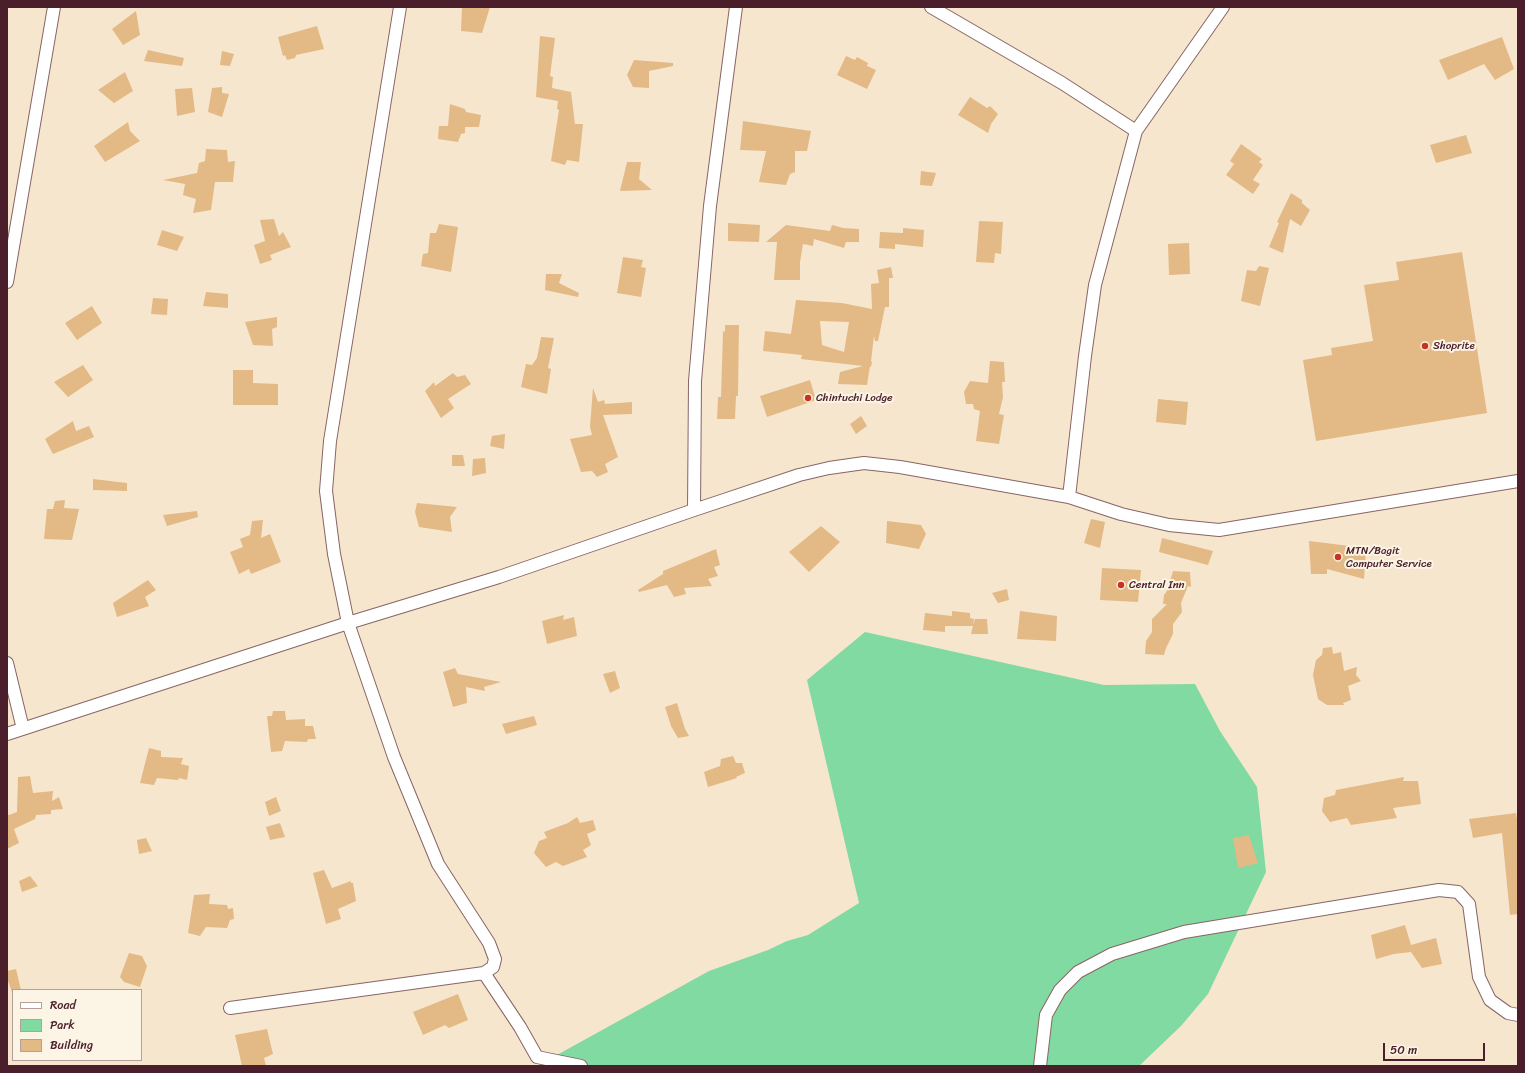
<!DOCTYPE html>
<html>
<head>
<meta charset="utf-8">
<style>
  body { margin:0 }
  #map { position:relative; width:1525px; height:1073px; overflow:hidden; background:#f7e6ce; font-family:Sriracha,sans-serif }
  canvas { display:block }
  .frame { position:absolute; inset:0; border:8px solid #4a1f2b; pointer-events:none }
  .legend { position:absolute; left:12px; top:989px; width:130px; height:72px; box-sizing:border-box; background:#fcf5e5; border:1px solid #b59f9b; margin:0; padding:5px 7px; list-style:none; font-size:12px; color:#4a1f2b }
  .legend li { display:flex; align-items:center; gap:8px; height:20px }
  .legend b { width:20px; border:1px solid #b59f9b }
  .scale { position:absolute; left:1383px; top:1043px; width:102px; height:18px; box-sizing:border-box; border:2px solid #4a1f2b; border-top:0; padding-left:5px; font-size:12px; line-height:14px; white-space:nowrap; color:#4a1f2b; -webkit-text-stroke:3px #fcf5e5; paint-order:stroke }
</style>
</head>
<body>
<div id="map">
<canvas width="1525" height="1073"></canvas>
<div class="frame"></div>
<ul class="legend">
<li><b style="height:5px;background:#fff"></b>Road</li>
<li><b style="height:11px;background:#80daa1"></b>Park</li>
<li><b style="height:11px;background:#e3b986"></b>Building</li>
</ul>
<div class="scale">50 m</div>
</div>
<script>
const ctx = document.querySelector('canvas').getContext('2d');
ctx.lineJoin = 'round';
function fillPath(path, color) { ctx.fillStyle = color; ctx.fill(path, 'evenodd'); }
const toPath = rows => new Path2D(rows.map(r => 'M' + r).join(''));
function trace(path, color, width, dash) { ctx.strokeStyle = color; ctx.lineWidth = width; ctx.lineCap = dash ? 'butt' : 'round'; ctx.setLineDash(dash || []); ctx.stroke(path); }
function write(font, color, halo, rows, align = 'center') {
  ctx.font = font + ' Sriracha,sans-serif'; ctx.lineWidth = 4; ctx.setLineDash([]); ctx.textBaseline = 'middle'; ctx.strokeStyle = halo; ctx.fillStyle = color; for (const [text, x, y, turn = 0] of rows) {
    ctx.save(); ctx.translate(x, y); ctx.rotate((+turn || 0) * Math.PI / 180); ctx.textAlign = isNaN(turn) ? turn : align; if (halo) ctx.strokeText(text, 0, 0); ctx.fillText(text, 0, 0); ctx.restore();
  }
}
const green = toPath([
  [865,632,1104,685,1195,684,1220,731,1257,787,1266,872,1208,994,1181,1026,1139,1066,537,1066,709,971,768,950,787,941,808,935,859,903,807,680]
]);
const building = toPath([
  [462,7,490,7,482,33,461,31],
  [136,11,140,35,123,45,112,29],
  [317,26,324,49,296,55,295,58,287,60,285,55,283,56,278,37],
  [540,36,555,38,550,76,553,77,552,88,571,92,575,124,583,124,579,162,567,160,565,165,551,161,559,110,557,109,558,101,536,97],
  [1502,37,1514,69,1495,80,1484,64,1448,80,1439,60],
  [148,50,184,58,182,66,144,61],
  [222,51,234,54,230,66,220,65],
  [846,56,855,60,857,57,868,63,867,66,876,70,867,89,837,75],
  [634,60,673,63,673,66,649,71,649,88,633,87,627,75],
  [125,72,133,91,114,103,98,90],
  [222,87,222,93,229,94,222,117,208,112,212,88],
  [192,88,195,112,177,116,175,89],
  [970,97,987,108,990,106,998,114,991,124,988,133,958,115],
  [450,104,465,109,466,112,481,115,479,127,465,127,465,133,461,134,458,142,438,139,439,126,448,126],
  [743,121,811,131,807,151,795,151,795,172,790,174,786,185,759,182,766,151,740,150],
  [128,122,130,131,140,141,105,162,94,146],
  [1466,135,1472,153,1436,163,1430,145],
  [1241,144,1262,159,1259,162,1263,165,1253,180,1260,184,1253,194,1226,175,1234,164,1230,161],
  [206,149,227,150,228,162,235,161,233,182,215,182,211,210,193,213,196,199,183,195,185,184,163,180,197,173,199,163,205,161],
  [627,162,641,162,639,179,652,190,620,191],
  [921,171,936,173,932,186,920,185],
  [1291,193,1302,200,1302,203,1310,210,1301,226,1290,219,1283,253,1269,247,1279,223,1277,222],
  [274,219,279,236,283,232,291,247,270,255,272,260,260,264,254,245,265,241,260,220],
  [979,221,1003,222,1001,254,995,253,994,263,976,262],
  [728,223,760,225,759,242,728,241],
  [439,224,458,227,451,272,421,266,423,254,428,253,430,233,436,233],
  [786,225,830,231,832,225,843,228,859,229,859,242,846,242,844,248,814,239,813,246,803,244,800,262,800,280,774,280,777,242,766,242],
  [903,228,924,230,923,247,895,244,895,249,879,248,880,232,903,233],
  [162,230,184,237,177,251,157,245],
  [1189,243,1190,274,1169,275,1168,244],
  [1462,252,1487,413,1316,441,1303,360,1332,355,1331,348,1373,341,1364,285,1399,280,1396,262],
  [623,257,643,260,641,267,646,268,641,297,617,293],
  [1259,266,1269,268,1260,306,1241,301,1247,270,1256,271],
  [891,267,893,278,889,278,889,307,885,307,878,341,875,341,874,336,871,361,872,362,871,367,870,366,867,385,838,384,840,372,863,366,801,359,802,355,763,351,765,331,791,334,796,300,842,303,872,309,871,284,879,283,877,270],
  [820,321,849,322,844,352,822,345],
  [546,274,562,274,559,283,579,293,578,297,545,290],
  [206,292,228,294,228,308,203,306],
  [153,298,168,299,167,315,151,314],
  [92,306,102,323,77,340,65,323],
  [277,317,277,327,272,329,273,346,253,345,245,322],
  [725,325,739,325,738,396,736,396,735,419,717,419,718,397,721,397,723,331,725,332],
  [541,337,554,338,548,368,551,369,547,394,521,387,526,364,532,365,537,358],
  [990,361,1004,362,1005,382,1002,382,1003,397,999,414,1004,415,999,444,976,441,980,411,974,409,973,404,966,404,964,392,970,381,988,383],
  [83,365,93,380,68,397,54,382],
  [233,370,253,370,253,383,278,384,278,405,233,405],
  [453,373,457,377,465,375,471,384,448,399,454,408,441,418,425,391,434,382,435,386],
  [810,380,816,400,767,417,760,396],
  [593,388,598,402,604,400,605,404,632,402,632,414,603,415,618,457,605,464,608,472,597,477,592,471,581,472,570,439,592,435,590,427],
  [1158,399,1188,402,1186,425,1156,422],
  [861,416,867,426,856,434,850,424],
  [73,421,76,431,89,426,94,437,53,454,45,439],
  [505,434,504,449,490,446,492,436],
  [452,455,463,455,465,466,452,466],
  [485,458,486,473,472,476,473,459],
  [93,479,127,483,127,491,93,490],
  [65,500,64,508,79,509,72,540,44,539,47,509,53,509,55,501],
  [417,503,457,507,450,517,452,532,419,527,415,512],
  [197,511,198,517,167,526,163,515],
  [1091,519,1105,522,1100,548,1084,543],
  [263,520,261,538,270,534,281,562,251,574,249,569,239,574,230,552,243,547,240,539,250,535,252,521],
  [887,521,921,525,926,534,919,549,886,543],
  [821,526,840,542,809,572,789,552],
  [1162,538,1213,551,1208,565,1159,552],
  [1309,541,1366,548,1364,579,1327,569,1327,574,1311,574],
  [716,549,720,565,714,567,718,576,708,579,712,586,684,588,686,594,674,597,667,585,639,592,638,590,663,574,663,571],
  [1102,568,1141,570,1138,602,1100,600],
  [1173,571,1190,572,1191,587,1188,586,1181,603,1182,612,1173,624,1173,634,1166,648,1164,655,1145,654,1146,641,1152,632,1152,619,1167,604,1163,604,1164,595,1167,591],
  [148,580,156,590,145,597,149,606,117,617,113,603],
  [1007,589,1009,600,998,603,992,593],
  [952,611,970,613,970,618,974,619,973,625,975,619,987,619,988,634,971,634,973,626,945,626,945,632,923,630,925,613,952,616],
  [1020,611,1057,616,1056,641,1017,639],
  [564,615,563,620,574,617,577,636,547,644,542,621],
  [1332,647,1333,654,1341,652,1344,671,1357,667,1356,675,1361,681,1348,686,1351,700,1343,703,1344,705,1327,705,1318,699,1313,675,1316,660,1322,655,1323,648],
  [455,668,458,674,501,682,484,687,485,691,466,687,467,703,453,707,443,672],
  [615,671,620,688,610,693,603,674],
  [677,703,685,729,689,736,678,738,671,726,665,707],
  [273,711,285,711,286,720,305,719,305,726,313,726,316,739,308,739,307,742,285,741,282,751,271,752,267,716,272,716],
  [534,716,537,725,506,734,502,724],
  [149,748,161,751,161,757,183,758,181,764,189,766,187,780,179,778,178,780,157,778,154,785,140,783],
  [733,756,736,763,742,763,745,773,736,777,737,778,708,787,704,772,720,766,721,759],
  [30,776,33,793,53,791,52,801,59,797,63,809,51,810,51,814,36,815,35,819,14,829,19,843,7,849,7,814,9,815,17,812,18,777],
  [1404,777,1403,781,1418,781,1421,804,1393,808,1397,818,1351,825,1347,818,1330,822,1322,811,1324,798,1335,795,1336,790],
  [276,797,281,811,269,816,265,802],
  [1516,813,1518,825,1518,914,1510,915,1502,833,1473,838,1469,819],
  [577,817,580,823,593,820,596,830,587,834,591,845,583,850,587,857,563,866,556,862,546,867,534,853,539,841,547,838,544,832,568,823],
  [280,823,285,837,270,840,266,827],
  [1249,835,1258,863,1238,868,1233,838],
  [146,838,152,851,139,854,137,840],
  [324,870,332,888,351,881,351,883,353,883,356,901,338,909,341,919,326,924,313,873],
  [30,876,38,886,22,892,19,881],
  [210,894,209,904,227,905,228,909,233,908,234,919,230,920,227,928,206,927,200,936,188,933,194,895],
  [1405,925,1411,945,1436,938,1442,964,1422,968,1411,952,1394,954,1376,959,1371,935],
  [129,953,142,956,147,966,140,987,124,982,120,977],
  [16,969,21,990,13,990,13,995,7,978,7,971],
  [458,994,468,1020,449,1028,445,1025,423,1035,413,1012],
  [267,1029,273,1054,264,1058,266,1066,242,1066,235,1035]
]);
const minor = toPath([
  [931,7,1062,83,1136,131,1095,285,1085,356,1069,497],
  [1136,131,1223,7],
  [7,282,54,7],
  [694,510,695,381,710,206,736,7],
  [7,663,23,729],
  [7,734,348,623,499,577,694,510,799,475,829,468,864,463,900,467,1069,497,1121,514,1169,525,1219,530,1518,481],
  [484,973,520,1027,537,1057,581,1066],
  [230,1008,484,973,493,967,495,959,489,943,438,864,394,757,348,623,334,554,326,491,330,441,400,7],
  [1040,1066,1046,1015,1060,990,1078,972,1112,954,1184,932,1439,890,1458,892,1469,904,1479,977,1490,1000,1508,1013,1518,1015]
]);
const markers = [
  [1425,346,4,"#c8321e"],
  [808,398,4,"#c8321e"],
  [1338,557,4,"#c8321e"],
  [1121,585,4,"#c8321e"]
];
const poiNames = [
  ["Shoprite",1433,346],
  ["Chintuchi Lodge",816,398],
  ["MTN/Bagit",1346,551],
  ["Computer Service",1346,564],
  ["Central Inn",1129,585]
];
fillPath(green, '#80daa1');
fillPath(building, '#e3b986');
trace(minor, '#876564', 14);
trace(minor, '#fff', 12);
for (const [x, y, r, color] of markers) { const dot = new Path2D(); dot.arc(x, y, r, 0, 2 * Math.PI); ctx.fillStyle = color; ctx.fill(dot); trace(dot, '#fcf5e5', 1.5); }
write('11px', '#4a1f2b', '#fcf5e5', poiNames, 'left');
</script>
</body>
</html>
